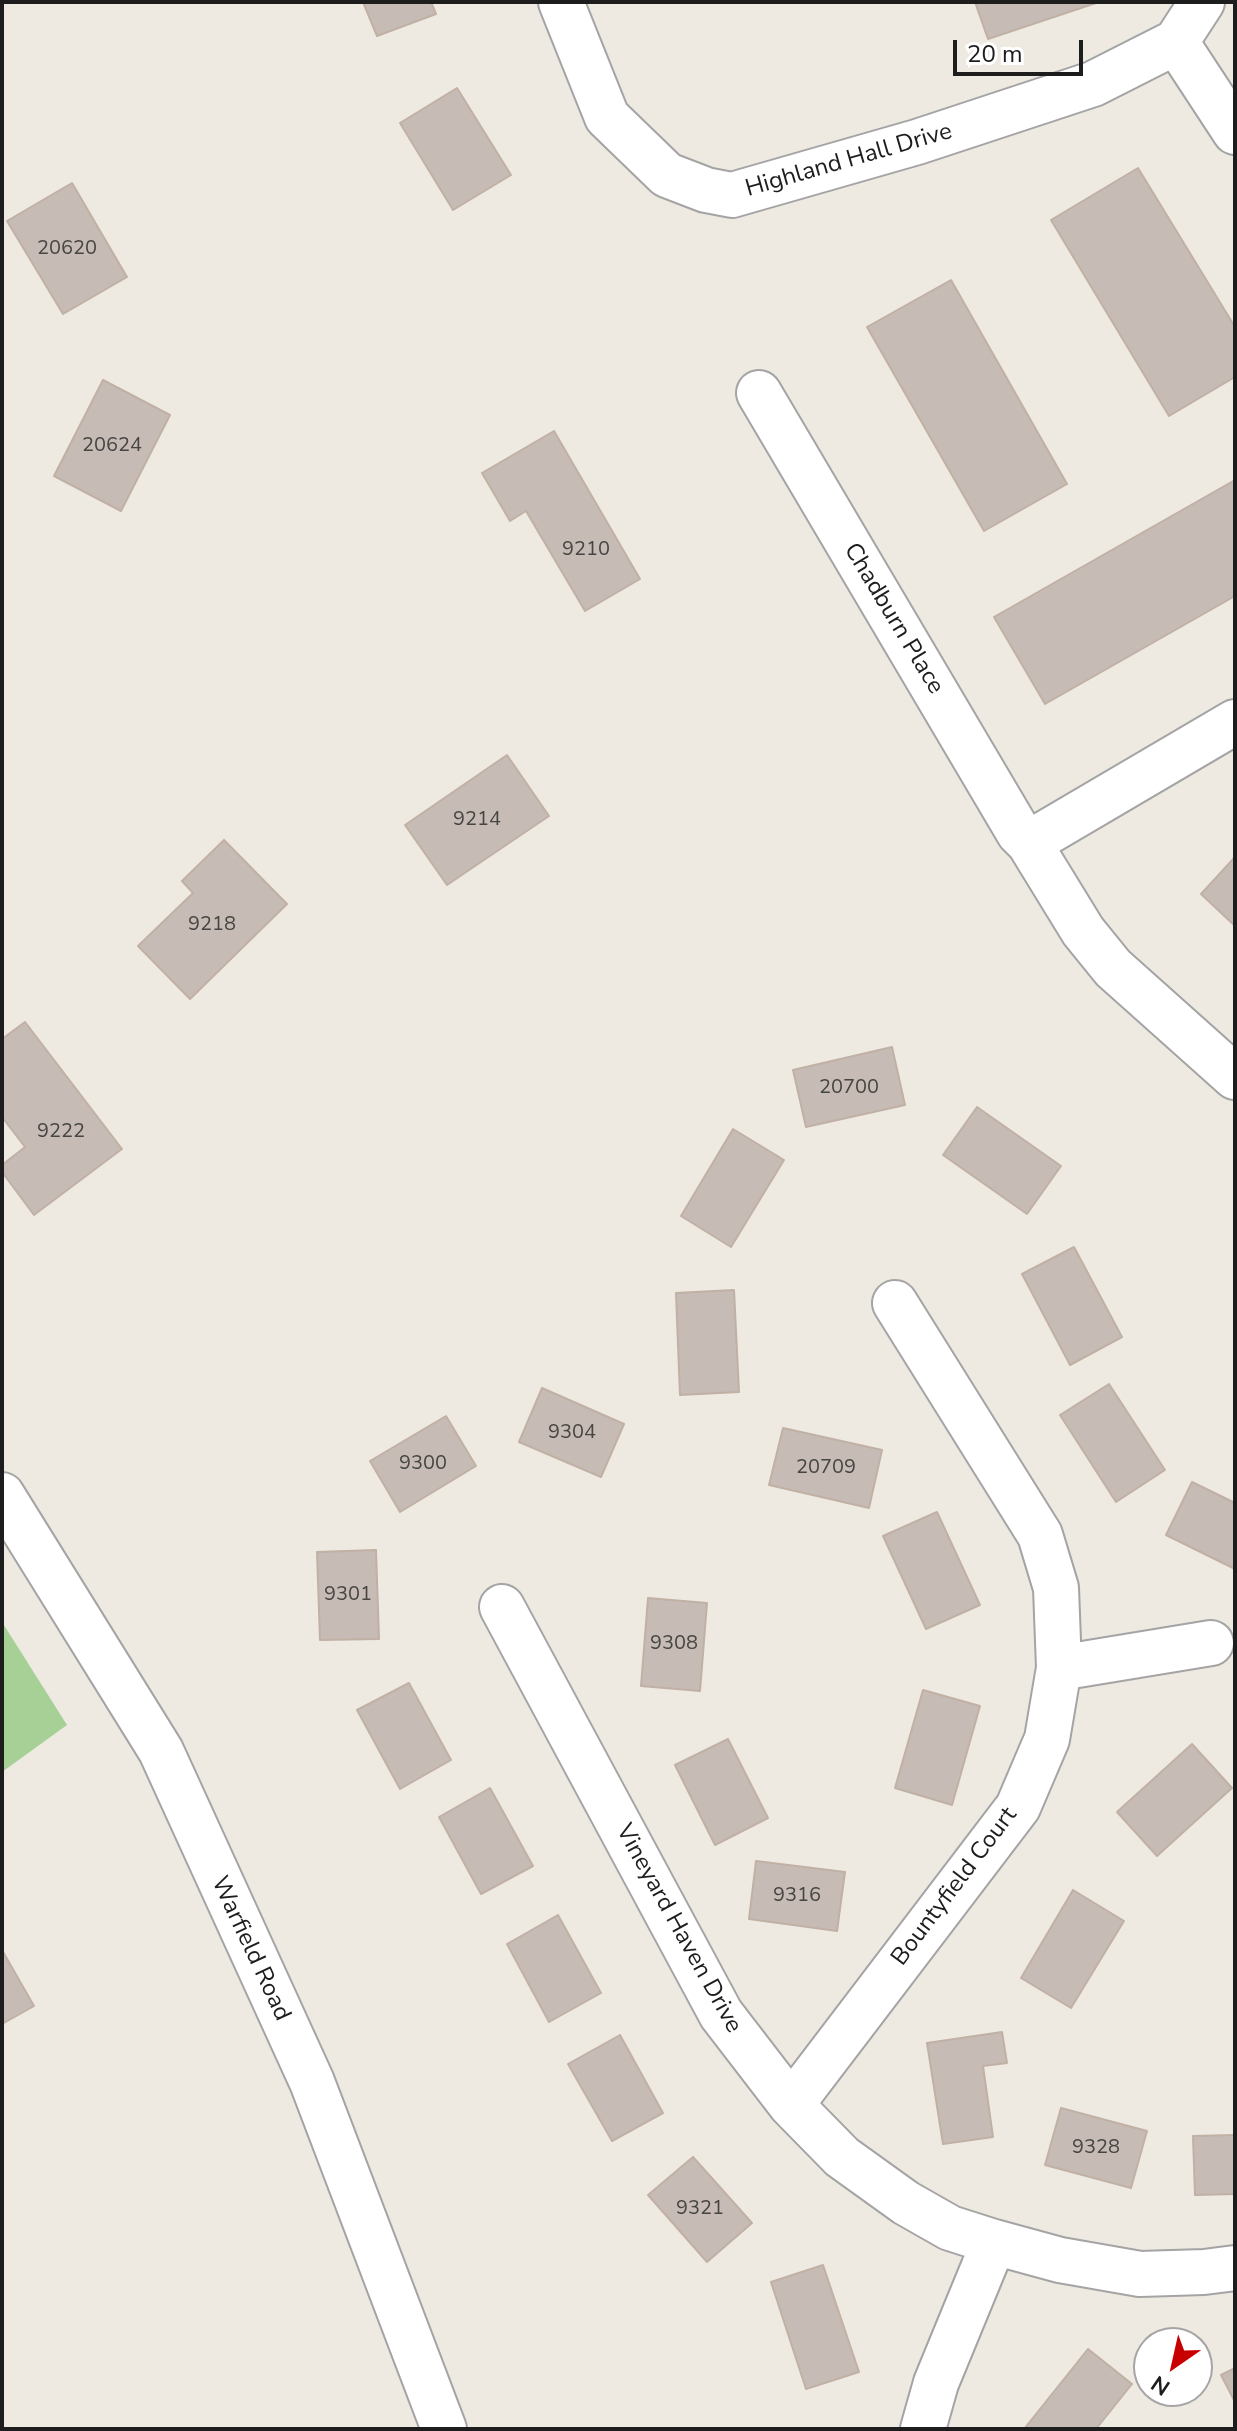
<!DOCTYPE html>
<html>
<head>
<meta charset="utf-8">
<style>
  body { margin:0 }
  #map { position:relative; width:1237px; height:2431px; overflow:hidden; background:#eeeae2; font-family:"Nunito Sans",sans-serif }
  canvas { display:block }
  .frame { position:absolute; inset:0; border:4px solid #1d1d1d; pointer-events:none }
  .north { position:absolute; left:1133px; top:2327px; width:80px; height:80px; box-sizing:border-box; background:#fff; border:2px solid #a5a5a5; border-radius:50%; rotate:214deg; font-size:22px; font-weight:700; line-height:32px; text-align:center; color:#1d1d1d }
  .north::after { content:''; display:block; margin:auto; width:28px; height:36px; background:#c90000; clip-path:polygon(50% 0,100% 100%,50% 72%,0 100%) }
  .scale { position:absolute; left:953px; top:40px; width:130px; height:36px; box-sizing:border-box; border:4px solid #1d1d1d; border-top:0; padding-left:10px; font-size:24px; line-height:28px; white-space:nowrap; color:#1d1d1d; -webkit-text-stroke:6px #fff; paint-order:stroke }
</style>
</head>
<body>
<div id="map">
<canvas width="1237" height="2431"></canvas>
<div class="frame"></div>
<div class="north">N</div>
<div class="scale">20 m</div>
</div>
<script>
const ctx = document.querySelector('canvas').getContext('2d');
ctx.lineJoin = 'round';
function fillPath(path, color) { ctx.fillStyle = color; ctx.fill(path, 'evenodd'); }
const toPath = rows => new Path2D(rows.map(r => 'M' + r).join(''));
function trace(path, color, width, dash) { ctx.strokeStyle = color; ctx.lineWidth = width; ctx.lineCap = dash ? 'butt' : 'round'; ctx.setLineDash(dash || []); ctx.stroke(path); }
function write(font, color, halo, rows, align = 'center') {
  ctx.font = font + ' "Nunito Sans",sans-serif'; ctx.lineWidth = 7; ctx.setLineDash([]); ctx.textBaseline = 'middle'; ctx.strokeStyle = halo; ctx.fillStyle = color; for (const [text, x, y, turn = 0] of rows) {
    ctx.save(); ctx.translate(x, y); ctx.rotate((+turn || 0) * Math.PI / 180); ctx.textAlign = isNaN(turn) ? turn : align; if (halo) ctx.strokeText(text, 0, 0); ctx.fillText(text, 0, 0); ctx.restore();
  }
}
const forest = toPath([
  [2,1622,67,1725,2,1772]
]);
const building = toPath([
  [363,2,431,2,436,14,377,36,363,2],
  [975,2,1099,2,988,39,975,2],
  [457,88,511,175,453,210,400,123,457,88],
  [1138,168,1235,327,1235,377,1169,416,1051,220,1138,168],
  [72,183,127,277,63,314,7,221,72,183],
  [951,280,1067,484,984,531,867,327,951,280],
  [103,380,170,415,121,511,54,476,103,380],
  [554,431,640,579,585,611,526,511,510,521,482,473,554,431],
  [1235,480,1235,596,1045,704,994,617,1235,480],
  [507,755,549,816,447,885,405,825,507,755],
  [224,840,287,904,190,999,138,946,193,893,182,881,224,840],
  [1235,857,1235,926,1201,894,1235,857],
  [25,1022,122,1149,34,1215,2,1172,2,1165,25,1147,2,1117,2,1039,25,1022],
  [892,1047,905,1105,806,1127,793,1070,892,1047],
  [977,1107,1061,1166,1027,1214,943,1155,977,1107],
  [733,1129,784,1160,731,1247,681,1216,733,1129],
  [1074,1247,1122,1337,1070,1365,1022,1274,1074,1247],
  [734,1290,739,1392,680,1395,676,1293,734,1290],
  [1109,1384,1165,1470,1116,1502,1060,1415,1109,1384],
  [542,1388,624,1424,601,1477,519,1442,542,1388],
  [446,1416,476,1466,400,1512,370,1461,446,1416],
  [783,1428,882,1450,869,1508,769,1485,783,1428],
  [1192,1482,1235,1503,1235,1569,1166,1535,1192,1482],
  [937,1512,980,1605,926,1629,883,1536,937,1512],
  [376,1550,379,1639,320,1640,317,1552,376,1550],
  [648,1598,707,1603,700,1691,641,1686,648,1598],
  [409,1683,451,1760,400,1789,357,1710,409,1683],
  [923,1690,980,1706,952,1805,895,1788,923,1690],
  [728,1739,768,1818,715,1845,675,1765,728,1739],
  [1192,1744,1232,1788,1157,1856,1117,1812,1192,1744],
  [490,1788,533,1866,481,1894,439,1817,490,1788],
  [756,1861,845,1872,837,1931,749,1919,756,1861],
  [1073,1890,1124,1921,1071,2008,1021,1978,1073,1890],
  [558,1915,601,1993,549,2022,507,1944,558,1915],
  [2,1950,34,2006,2,2024,2,1950],
  [1002,2032,1007,2063,983,2066,993,2137,943,2144,927,2043,1002,2032],
  [620,2035,663,2113,612,2141,568,2064,620,2035],
  [1061,2108,1147,2131,1131,2188,1045,2165,1061,2108],
  [1235,2135,1235,2194,1195,2195,1193,2136,1235,2135],
  [693,2157,752,2223,707,2262,648,2195,693,2157],
  [823,2265,859,2372,806,2389,771,2282,823,2265],
  [1088,2349,1132,2384,1096,2429,1024,2429,1088,2349],
  [1235,2368,1235,2402,1221,2375,1235,2368]
]);
const minor = toPath([
  [561,2,607,117,667,175,706,190,732,195,917,142,1093,84,1176,42,1202,2],
  [1176,42,1235,132],
  [759,393,1019,833,1029,843,1083,931,1113,968,1235,1077],
  [1029,843,1235,722],
  [2,1495,161,1751,312,2082,444,2429],
  [502,1607,721,2014,791,2105,842,2157,906,2203,950,2228,994,2242,1060,2260,1140,2274,1204,2272,1235,2268],
  [1059,1668,1211,1643],
  [791,2105,1018,1807,1047,1739,1059,1668,1056,1588,1040,1535,895,1303],
  [923,2429,936,2383,994,2242]
]);
const numberNames = [
  ["20620",67,249],
  ["20624",112,446],
  ["9210",586,550],
  ["9214",477,820],
  ["9218",212,925],
  ["20700",849,1088],
  ["9222",61,1132],
  ["9304",572,1433],
  ["9300",423,1464],
  ["20709",826,1468],
  ["9301",348,1595],
  ["9308",674,1644],
  ["9316",797,1896],
  ["9328",1096,2148],
  ["9321",700,2209]
];
const streetNames = [
  ["Highland Hall Drive",849,161,-16],
  ["Chadburn Place",893,619,59],
  ["Bountyfield Court",955,1887,-53],
  ["Vineyard Haven Drive",678,1929,61],
  ["Warfield Road",250,1949,65]
];
fillPath(forest, '#a6d095');
fillPath(building, '#c6bcb5');
trace(building, '#c1b0a4', 2);
trace(minor, '#a4a4a4', 48);
trace(minor, '#fff', 44);
write('20px', '#474543', null, numberNames);
write('24px', '#1d1d1d', '#fff', streetNames);
</script>
</body>
</html>
